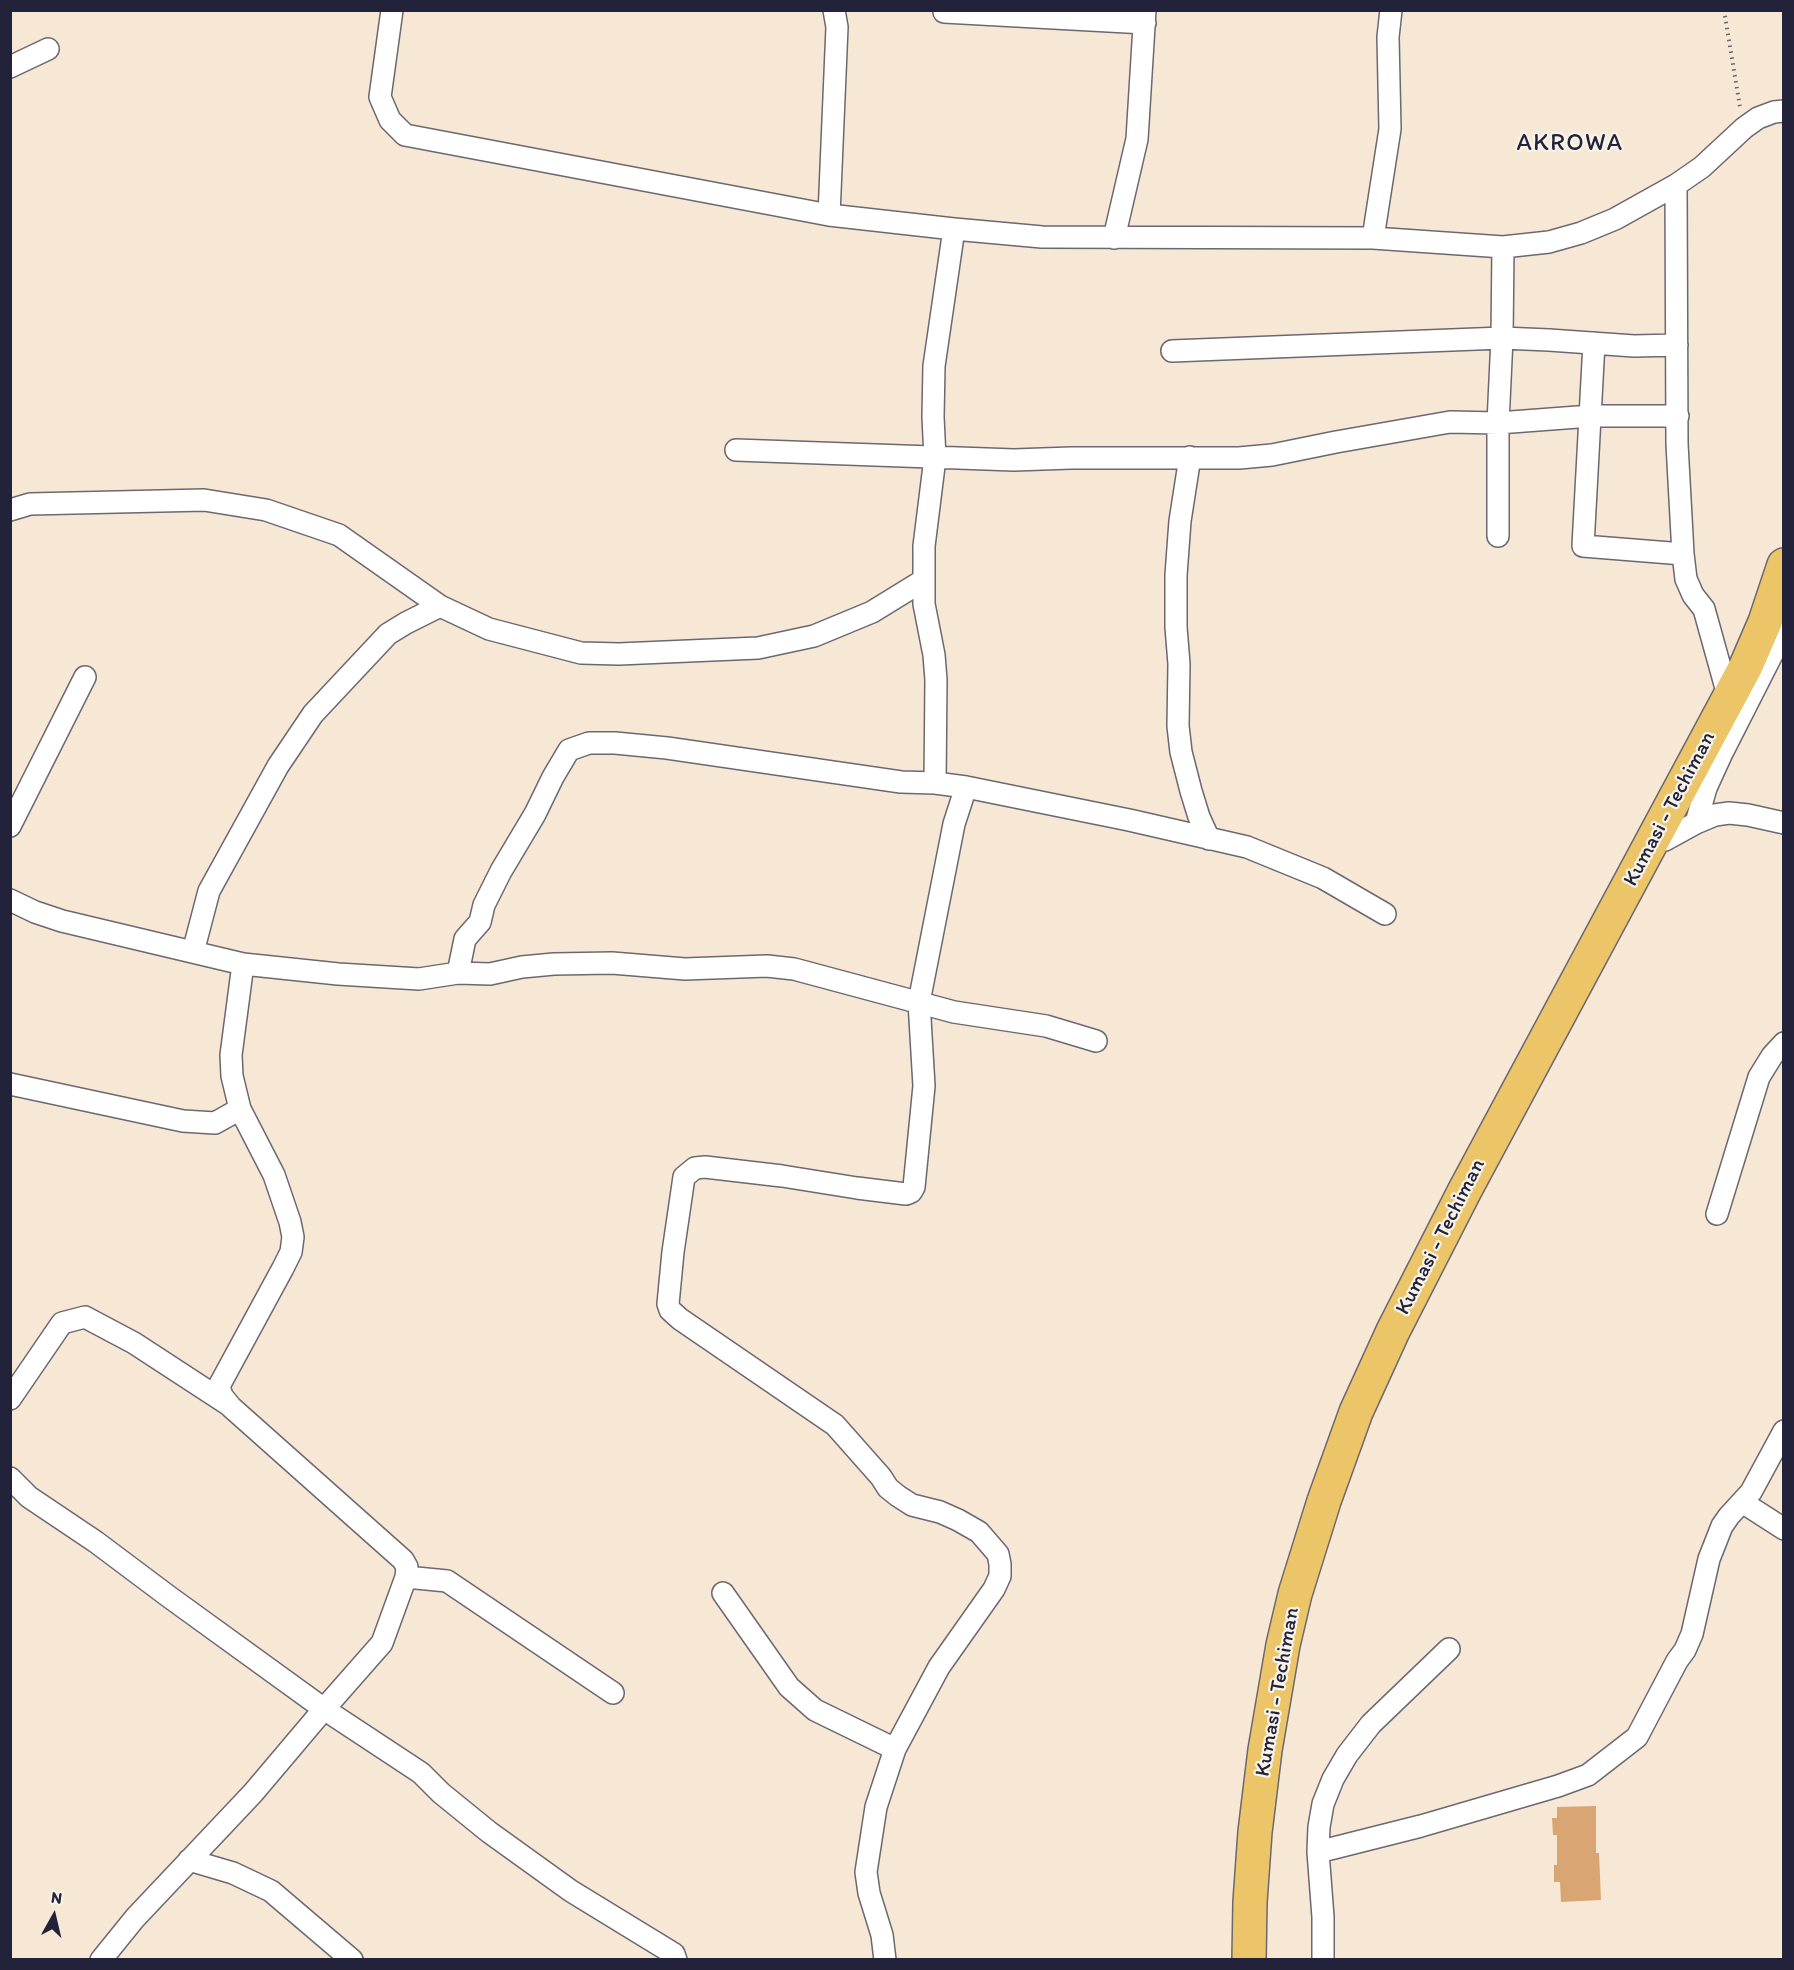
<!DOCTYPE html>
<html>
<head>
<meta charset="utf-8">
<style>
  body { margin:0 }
  #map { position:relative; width:1794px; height:1970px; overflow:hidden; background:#f6e8d5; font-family:Itim,sans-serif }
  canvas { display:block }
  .frame { position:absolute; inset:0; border:12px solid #22223b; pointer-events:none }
  .north { position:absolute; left:24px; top:1886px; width:60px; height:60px; -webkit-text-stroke:4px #f7f3e8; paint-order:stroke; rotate:8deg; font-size:16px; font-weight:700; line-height:24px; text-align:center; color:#22223b }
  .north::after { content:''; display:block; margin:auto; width:21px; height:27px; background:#22223b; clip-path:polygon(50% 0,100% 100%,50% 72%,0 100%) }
</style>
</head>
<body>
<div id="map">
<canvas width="1794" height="1970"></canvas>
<div class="frame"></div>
<div class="north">N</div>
</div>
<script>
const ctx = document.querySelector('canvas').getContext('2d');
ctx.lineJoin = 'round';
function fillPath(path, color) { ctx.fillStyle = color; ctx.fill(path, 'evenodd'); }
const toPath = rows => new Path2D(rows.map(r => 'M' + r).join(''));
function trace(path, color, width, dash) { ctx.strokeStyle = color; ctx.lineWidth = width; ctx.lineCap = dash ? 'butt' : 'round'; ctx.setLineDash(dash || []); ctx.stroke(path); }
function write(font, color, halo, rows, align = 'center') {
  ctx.font = font + ' Itim,sans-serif'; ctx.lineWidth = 4.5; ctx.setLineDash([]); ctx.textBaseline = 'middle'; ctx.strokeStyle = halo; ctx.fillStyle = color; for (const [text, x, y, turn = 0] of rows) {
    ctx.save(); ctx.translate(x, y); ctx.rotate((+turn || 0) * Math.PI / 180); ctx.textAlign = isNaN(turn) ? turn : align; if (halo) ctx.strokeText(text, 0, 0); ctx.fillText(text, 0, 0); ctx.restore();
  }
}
const building = toPath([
  [1596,1806,1596,1853,1599,1853,1601,1900,1561,1902,1560,1882,1554,1882,1554,1865,1557,1865,1557,1835,1553,1835,1552,1818,1557,1818,1557,1807]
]);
const path = toPath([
  [1724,10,1740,107]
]);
const minor = toPath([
  [392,10,380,97,390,120,405,135,829,215,954,229,1042,237,1373,238,1503,247,1549,242,1581,233,1615,219,1676,185,1702,167,1744,128,1758,118,1774,112,1784,111],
  [944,12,1145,23],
  [10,67,48,49],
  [1676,185,1677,444,1683,554,1686,579,1693,595,1704,609,1729,699],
  [829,215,837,27,834,10],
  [1114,238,1137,139,1145,10],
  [1373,238,1390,129,1388,37,1391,10],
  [1503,247,1502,338,1549,340,1634,346,1677,345],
  [1594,343,1583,546,1683,554],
  [1172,351,1502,338,1498,423,1498,536],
  [736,450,1014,460,1071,458,1239,458,1272,455,1336,442,1450,422,1498,423,1591,416,1678,416],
  [1190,457,1180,521,1176,575,1176,627,1179,664,1178,726,1181,752,1191,791,1199,817,1209,839],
  [10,510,30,504,204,500,266,510,339,535,440,606],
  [935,783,936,680,934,655,924,604,924,546,935,458,933,417,934,366,954,229],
  [1696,823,1706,788,1722,753,1784,631],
  [10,826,85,677],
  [1647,844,1665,840,1696,823,1715,815,1729,813,1748,815,1784,823],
  [10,900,35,912,62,921,243,964,338,974,419,979,458,973,490,974,522,967,554,964,612,963,685,969,767,966,794,969,954,1012,1046,1026,1096,1041],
  [193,952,209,891,278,766,313,714,388,634,406,623,440,606,489,629,581,653,619,654,758,648,814,636,872,612,924,580],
  [458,973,465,939,480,922,484,905,501,871,535,814,553,777,569,750,589,743,615,743,667,748,901,782,935,783,966,787,1129,820,1247,847,1323,878,1385,914],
  [10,1084,183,1121,215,1123,240,1109],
  [1717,1214,1759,1077,1772,1056,1784,1043],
  [10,1399,62,1323,85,1317,134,1343,229,1405],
  [10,1478,29,1497,96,1542,168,1596,324,1709,382,1643,406,1577,407,1567,403,1560,231,1407,222,1396,219,1386,283,1268,291,1252,293,1237,290,1222,274,1175,240,1109,232,1076,231,1055,243,964],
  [1742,1502,1784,1529],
  [406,1577,447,1581,613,1693],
  [723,1593,789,1687,815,1710,895,1749],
  [1318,1852,1421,1826,1558,1786,1588,1775,1637,1737,1677,1661,1685,1650,1692,1634,1709,1559,1722,1526,1729,1516,1751,1492,1784,1431],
  [189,1860,233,1873,271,1891,352,1960],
  [101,1960,135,1918,253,1793,324,1709,421,1773,441,1793,489,1832,571,1891,674,1954,676,1960],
  [885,1960,882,1935,869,1893,866,1872,876,1807,895,1749,939,1667,994,1589,1000,1576,1000,1564,998,1554,979,1532,958,1520,940,1512,912,1505,898,1496,888,1488,881,1477,835,1425,680,1319,670,1310,668,1304,673,1252,684,1177,695,1168,705,1167,782,1176,857,1188,906,1194,911,1192,914,1187,924,1086,919,1002,954,824,966,787],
  [1323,1960,1323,1917,1318,1852,1319,1827,1323,1804,1333,1779,1347,1755,1371,1724,1449,1649]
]);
const trunk = toPath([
  [1249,1960,1250,1902,1255,1832,1265,1750,1283,1645,1295,1594,1324,1501,1356,1412,1393,1331,1465,1190,1746,666,1765,622,1784,565]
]);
const streetNames = [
  ["Kumasi - Techiman",1670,809,-62],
  ["Kumasi - Techiman",1441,1237,-63],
  ["Kumasi - Techiman",1278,1692,-80]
];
const quarterNames = [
  ["AKROWA",1570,144]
];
fillPath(building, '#d8a573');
trace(minor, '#6c6771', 24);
trace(trunk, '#6c6771', 36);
trace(path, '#6c6771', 4, [1.5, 4.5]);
trace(minor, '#fff', 21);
trace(trunk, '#ecc569', 33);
write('21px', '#22223b', '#f7f3e8', streetNames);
ctx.letterSpacing = '1.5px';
write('24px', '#22223b', '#f7f3e8', quarterNames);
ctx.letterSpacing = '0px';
</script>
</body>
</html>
